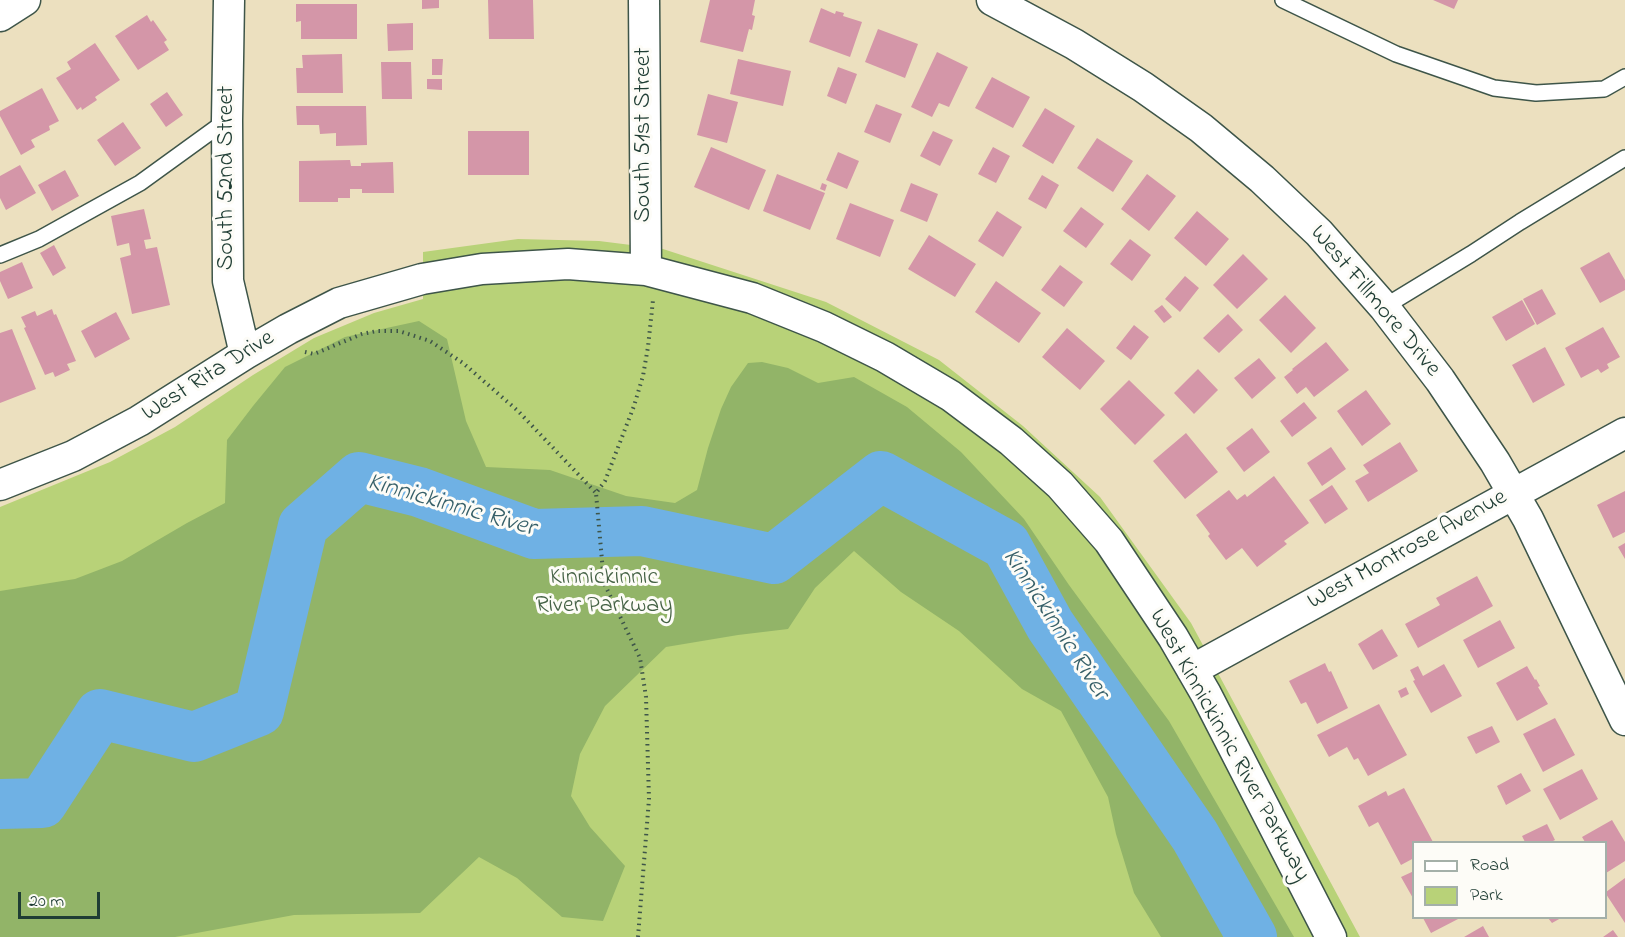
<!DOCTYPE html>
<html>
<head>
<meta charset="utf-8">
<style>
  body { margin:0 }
  #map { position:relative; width:1625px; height:937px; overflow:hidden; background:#ece0bf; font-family:"Indie Flower",sans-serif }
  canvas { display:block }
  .legend { position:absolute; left:1412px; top:841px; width:195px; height:78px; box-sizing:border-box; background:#fdfcf7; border:2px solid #a4b0a9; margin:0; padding:8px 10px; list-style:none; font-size:18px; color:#1f3d34 }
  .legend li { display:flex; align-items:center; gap:12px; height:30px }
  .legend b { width:30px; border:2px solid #a4b0a9 }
  .scale { position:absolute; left:18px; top:892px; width:82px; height:27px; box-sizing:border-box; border:3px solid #1f3d34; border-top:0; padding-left:8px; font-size:18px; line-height:21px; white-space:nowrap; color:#1f3d34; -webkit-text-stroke:4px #fdfcf7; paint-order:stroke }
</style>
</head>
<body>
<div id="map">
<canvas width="1625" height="937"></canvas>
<ul class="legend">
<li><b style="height:8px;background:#fff"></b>Road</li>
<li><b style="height:16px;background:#b8d278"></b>Park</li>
</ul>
<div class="scale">20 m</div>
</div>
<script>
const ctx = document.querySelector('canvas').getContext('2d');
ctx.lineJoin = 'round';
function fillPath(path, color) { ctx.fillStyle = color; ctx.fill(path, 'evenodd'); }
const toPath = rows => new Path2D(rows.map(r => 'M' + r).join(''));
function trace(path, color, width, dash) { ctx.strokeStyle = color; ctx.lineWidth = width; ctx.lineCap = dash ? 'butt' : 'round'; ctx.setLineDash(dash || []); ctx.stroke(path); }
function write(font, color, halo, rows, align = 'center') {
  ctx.font = font + ' "Indie Flower",sans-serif'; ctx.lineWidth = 6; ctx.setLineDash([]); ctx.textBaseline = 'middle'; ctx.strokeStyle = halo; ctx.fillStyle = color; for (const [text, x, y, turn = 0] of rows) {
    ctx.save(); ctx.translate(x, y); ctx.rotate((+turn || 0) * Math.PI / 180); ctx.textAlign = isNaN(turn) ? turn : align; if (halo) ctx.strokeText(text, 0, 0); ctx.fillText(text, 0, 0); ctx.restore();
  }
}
const green = toPath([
  [518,239,599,241,663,249,826,302,939,360,1023,426,1100,497,1191,623,1360,937,0,937,0,507,110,462,175,427,253,375,314,338,374,313,423,299,423,252]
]);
const forest = toPath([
  [419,321,447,339,466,421,486,467,550,470,626,496,675,503,697,490,708,448,721,409,731,387,748,363,762,362,788,368,818,383,854,377,907,407,961,452,1024,519,1069,585,1169,721,1294,937,1161,937,1134,893,1116,834,1108,797,1061,711,1022,689,959,631,901,592,854,551,815,588,788,629,738,635,666,647,605,706,580,754,571,796,590,827,625,866,603,921,562,917,517,878,479,857,420,913,294,915,175,937,0,937,0,591,75,579,122,561,187,523,225,503,227,440,253,406,285,367,345,337]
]);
const river = toPath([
  [0,804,42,803,100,714,194,737,259,711,303,526,359,477,419,492,534,534,642,531,774,559,881,476,1006,545,1050,625,1195,836,1252,937]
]);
const building = toPath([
  [422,0,439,0,439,8,422,9],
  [488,0,533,0,534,39,489,39],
  [710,0,755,0,752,15,755,16,752,30,749,29,743,52,700,42],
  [1433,0,1458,0,1454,9],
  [296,4,357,4,357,39,301,39,301,21,296,22],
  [821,8,835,14,836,11,844,13,843,16,862,22,850,57,809,42],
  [147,15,151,22,153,20,167,40,164,42,169,50,138,70,115,36],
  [413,23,413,50,388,51,387,24],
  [878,29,918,44,905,78,865,62],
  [95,43,120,80,95,97,97,100,82,110,81,107,77,110,56,78,71,69,67,62],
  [937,52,968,67,949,107,939,103,932,117,911,107],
  [342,54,343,93,297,93,296,68,303,68,302,55],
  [432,59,443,59,442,75,432,75],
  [738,59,791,71,783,106,730,94],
  [381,62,411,62,412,99,382,99],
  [838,67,857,74,846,104,827,96],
  [992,77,1030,97,1013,128,975,108],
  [427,79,442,79,442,90,427,89],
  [42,88,59,121,49,126,50,130,31,140,35,147,21,155,0,116,0,111],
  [167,92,183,115,166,127,150,104],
  [708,94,738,102,727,143,697,135],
  [876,104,902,114,890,143,864,132],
  [296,106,366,106,367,145,336,146,336,133,320,134,319,125,297,125],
  [1045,108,1075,126,1053,164,1022,146],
  [123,122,141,148,115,166,97,140],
  [468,131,529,131,529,175,468,175],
  [933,131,953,140,940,166,920,156],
  [1097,138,1133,161,1113,192,1077,168],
  [711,147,766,170,749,210,694,187],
  [993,147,1010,156,996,183,978,174],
  [838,152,859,161,847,189,826,180],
  [350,160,351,166,361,166,361,163,393,162,394,193,362,193,362,189,350,189,350,198,338,198,338,202,299,202,299,161],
  [20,165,36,193,6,210,0,198,0,176],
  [65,170,79,196,52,211,38,185],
  [777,174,825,193,810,230,763,211],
  [1147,174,1176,196,1149,231,1121,209],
  [1042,175,1059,185,1046,209,1028,199],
  [822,183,827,185,825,191,820,189],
  [911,183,938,194,927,222,900,211],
  [850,203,894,220,880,257,836,239],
  [1081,207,1104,224,1086,248,1063,231],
  [144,209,151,239,144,240,146,249,157,247,170,305,132,314,120,258,131,255,129,243,117,246,111,216],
  [997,211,1022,227,1003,257,978,241],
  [1197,211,1229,239,1206,266,1174,238],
  [929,235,976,264,955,297,908,269],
  [1130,239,1151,255,1132,281,1110,264],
  [54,245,66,268,53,276,40,253],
  [1609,252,1625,280,1625,290,1600,303,1580,268],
  [1243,254,1268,279,1237,309,1213,285],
  [22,262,33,288,8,299,0,281,0,272],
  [1060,265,1083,282,1064,307,1041,290],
  [1185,276,1199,288,1180,312,1165,299],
  [996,281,1041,313,1019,343,975,312],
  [1542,289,1556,314,1537,325,1523,299],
  [1285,295,1316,328,1291,353,1259,320],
  [1522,300,1535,324,1506,341,1492,317],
  [1162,305,1172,317,1164,323,1154,311],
  [52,309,54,315,56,314,76,361,67,364,70,370,55,377,53,372,45,375,24,328,26,327,21,317,35,311,37,316],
  [116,312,130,339,95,358,81,331],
  [1228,314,1243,330,1219,353,1203,338],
  [1134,325,1149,337,1131,360,1116,348],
  [1603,327,1620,357,1607,364,1609,368,1601,373,1598,369,1581,378,1565,348],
  [1067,328,1105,361,1080,390,1042,357],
  [12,329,36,389,0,403,0,333],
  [1326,342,1349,370,1314,397,1306,387,1297,394,1284,377,1293,370,1292,369],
  [1545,347,1565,385,1533,403,1512,365],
  [1259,358,1276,378,1252,399,1234,378],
  [1198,369,1218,390,1194,414,1174,393],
  [1129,380,1165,415,1135,445,1100,409],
  [1366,390,1391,424,1362,446,1337,411],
  [1304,402,1317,418,1292,437,1280,421],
  [1252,428,1270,452,1244,472,1226,448],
  [1186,433,1218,472,1185,499,1153,461],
  [1400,442,1418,471,1368,502,1355,481,1369,473,1363,465],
  [1331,447,1346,469,1322,486,1307,463],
  [1274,476,1309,523,1284,541,1287,544,1257,567,1242,548,1226,560,1208,536,1210,534,1196,515,1229,490,1237,500,1245,494,1247,497],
  [1332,485,1348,509,1325,524,1309,500],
  [1625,491,1625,532,1613,538,1597,505],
  [1625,543,1625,559,1618,547],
  [1477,576,1493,606,1418,648,1405,624,1440,605,1436,598],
  [1500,620,1515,648,1478,668,1463,640],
  [1382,629,1398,656,1373,670,1358,644],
  [1325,663,1329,672,1331,671,1348,708,1317,724,1306,702,1301,704,1289,681],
  [1444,664,1462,696,1431,713,1413,681,1415,680,1410,670,1418,666,1423,676],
  [1527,666,1535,680,1536,679,1540,686,1538,687,1548,704,1517,721,1496,683],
  [1406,687,1409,694,1401,698,1398,691],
  [1379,704,1407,755,1368,776,1358,758,1354,760,1347,747,1329,757,1317,735],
  [1555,718,1575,755,1543,772,1523,734],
  [1492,726,1500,742,1476,754,1467,737],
  [1582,769,1598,799,1560,820,1543,789],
  [1521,773,1531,791,1506,805,1497,786],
  [1404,788,1433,842,1414,842,1414,858,1401,865,1378,822,1369,827,1358,806,1386,791,1388,796],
  [1612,820,1625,842,1625,861,1606,873,1606,842,1585,842,1582,837],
  [1547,824,1555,840,1551,842,1525,842,1522,836],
  [1414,871,1414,900,1401,877],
  [1625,878,1625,923,1606,894,1606,892],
  [1423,918,1460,918,1431,933],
  [1548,918,1561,918,1552,923],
  [1483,926,1489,937,1464,937],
  [1613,930,1618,937,1603,937]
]);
const path = toPath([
  [305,352,314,354,362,334,377,331,399,331,430,341,463,363,518,411,596,493],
  [638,937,649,799,646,697,640,658,604,583,596,493,605,481,634,406,643,376,648,347,653,300]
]);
const service = toPath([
  [1283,0,1396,54,1494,88,1536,93,1604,89,1625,77],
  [0,255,39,239,140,183,227,120],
  [1384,307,1471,254,1520,222,1625,158]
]);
const minor = toPath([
  [229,0,227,120,228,281,245,354],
  [644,0,646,270],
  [992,0,1074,44,1143,87,1201,128,1262,179,1319,233,1384,307,1440,380,1495,462,1528,519,1625,720],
  [0,16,25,0],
  [0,485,73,456,139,421,245,354,288,329,339,303,422,279,482,269,568,264,646,270,752,298,824,327,885,357,951,396,1011,441,1060,485,1109,541,1173,637,1206,694,1331,937],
  [1192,670,1625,433]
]);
const streetNames = [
  ["South 51st Street",645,135,-90],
  ["South 52nd Street",228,178,-90],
  ["West Fillmore Drive",1374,302,50],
  ["West Rita Drive",209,377,-32],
  ["West Montrose Avenue",1408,551,-29],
  ["West Kinnickinnic River Parkway",1228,746,61]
];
const parkNames = [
  ["Kinnickinnic",604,579],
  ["River Parkway",604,607]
];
const waterNames = [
  ["Kinnickinnic River",451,507,16],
  ["Kinnickinnic River",1054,625,57]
];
fillPath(green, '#b8d278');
fillPath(forest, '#92b468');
trace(river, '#6fb1e4', 50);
fillPath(building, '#d496a8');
trace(service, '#3e5549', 18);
trace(minor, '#3e5549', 33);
trace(path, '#3e5549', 4, [1.5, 4.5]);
trace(service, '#fff', 15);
trace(minor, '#fff', 30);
write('24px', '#1f3d34', '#fdfcf7', streetNames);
write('24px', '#456245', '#fdfcf7', parkNames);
write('italic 26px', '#376069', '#fdfcf7', waterNames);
</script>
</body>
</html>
